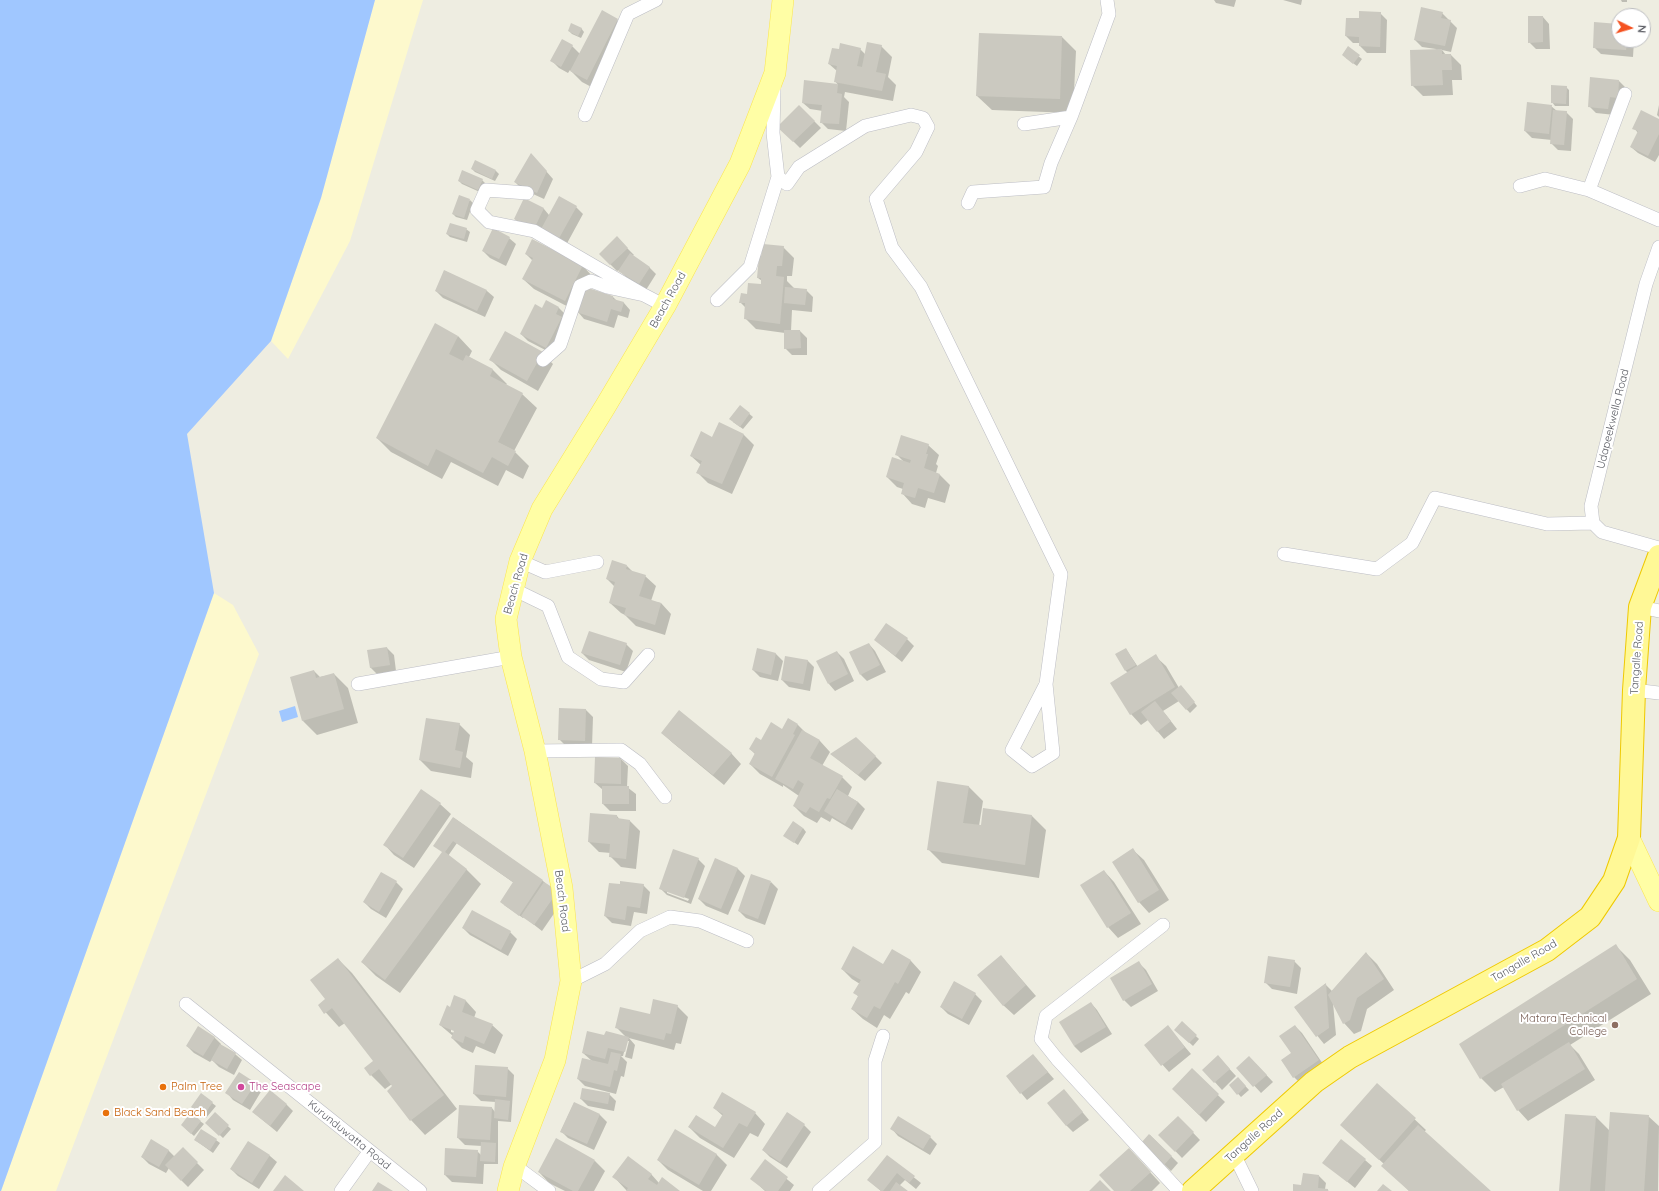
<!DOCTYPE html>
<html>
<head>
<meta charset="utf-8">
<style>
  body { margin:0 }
  #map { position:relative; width:1659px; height:1191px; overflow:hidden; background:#eeede1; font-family:Quicksand,sans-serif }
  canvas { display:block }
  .north { position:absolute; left:1611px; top:8px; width:40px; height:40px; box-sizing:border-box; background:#fff; border:1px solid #bdbec1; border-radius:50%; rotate:95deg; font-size:11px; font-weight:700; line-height:16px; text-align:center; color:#5a5c63 }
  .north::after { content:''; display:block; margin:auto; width:14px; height:18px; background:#f55220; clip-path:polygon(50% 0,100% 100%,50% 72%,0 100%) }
</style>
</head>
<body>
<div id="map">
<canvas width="1659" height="1191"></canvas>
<div class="north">N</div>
</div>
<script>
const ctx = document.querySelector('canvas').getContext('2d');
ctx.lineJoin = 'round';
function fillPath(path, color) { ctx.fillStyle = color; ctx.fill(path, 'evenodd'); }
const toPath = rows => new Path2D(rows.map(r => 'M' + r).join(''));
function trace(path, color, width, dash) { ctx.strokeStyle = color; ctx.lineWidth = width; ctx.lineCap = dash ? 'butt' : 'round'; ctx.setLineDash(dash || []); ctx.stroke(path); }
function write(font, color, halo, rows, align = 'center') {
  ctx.font = font + ' Quicksand,sans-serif'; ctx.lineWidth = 4; ctx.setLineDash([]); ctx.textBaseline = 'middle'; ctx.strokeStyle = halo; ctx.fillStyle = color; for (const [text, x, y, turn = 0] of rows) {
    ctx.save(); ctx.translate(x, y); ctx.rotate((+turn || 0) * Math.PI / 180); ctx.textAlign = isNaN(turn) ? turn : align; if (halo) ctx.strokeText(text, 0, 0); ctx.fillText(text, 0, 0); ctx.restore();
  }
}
const sand = toPath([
  [375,0,423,0,350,241,288,359,271,341,321,198],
  [214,593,233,605,259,654,56,1191,1,1191]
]);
const water = toPath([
  [0,0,375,0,321,198,271,341,187,434,214,593,1,1191,0,1191],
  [295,706,298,717,282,722,279,711]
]);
const shadow = toPath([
  [1214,0,1236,0,1234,7,1216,3],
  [1283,0,1302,0,1301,5],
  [1621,0,1627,0,1627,2,1622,2],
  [1380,13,1387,20,1386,53,1367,53,1360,46,1360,43,1353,43,1346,36,1360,19],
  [1442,13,1457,28,1451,52,1442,50,1446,55,1451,55,1461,65,1462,80,1452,80,1453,95,1423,96,1412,85,1436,49,1422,47,1415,40],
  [1543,17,1549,24,1550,49,1536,49,1529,42],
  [617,20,628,30,597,90,582,82,570,70,568,73,559,68,552,61,572,46,580,54],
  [1619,26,1619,40,1634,40,1633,57,1601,54,1594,47],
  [581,28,584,32,581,38,572,34,569,31],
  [1062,37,1076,51,1073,113,992,110,977,96],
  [881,46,892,57,888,77,896,85,893,101,845,92,844,97,849,102,846,131,828,129,821,122,823,111,810,109,803,103,805,81,838,85,835,81,837,71,829,64,839,50,860,49,865,54],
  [1348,48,1362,59,1357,66,1346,58],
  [1591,78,1619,81,1626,88,1624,104,1615,115,1596,113,1589,106],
  [1566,87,1569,90,1569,106,1555,106,1552,102],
  [1659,105,1659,117,1657,115],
  [799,106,821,128,800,148,779,127],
  [1551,106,1557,111,1566,112,1573,119,1571,151,1558,150,1551,143,1552,140,1532,138,1525,131],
  [1659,120,1659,155,1655,162,1638,153,1631,147,1638,133,1634,128],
  [531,154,553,179,544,199,522,189,515,182],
  [472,169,496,171,499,174,495,181,475,172],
  [482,180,485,183,482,193,462,184,459,181],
  [470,200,473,203,467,220,456,217,453,214],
  [525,200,544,209,549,215,576,207,583,214,565,247,522,226,515,219],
  [466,229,470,232,467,242,450,237,447,234],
  [509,238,516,244,506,266,490,258,483,251],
  [617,238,634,255,632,256,649,267,656,274,646,290,626,277,619,270,617,271,600,254],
  [783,247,794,258,792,276,787,276,787,281,794,288,806,290,813,297,812,312,792,310,791,331,800,331,807,338,807,355,792,355,785,348,785,333,756,329,745,318,746,308,740,302,748,295,761,285,762,281,758,278],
  [526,254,583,266,593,277,587,289,613,297,617,301,624,303,630,310,628,318,618,315,614,328,584,319,578,312,534,289,523,279,533,261],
  [445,271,487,291,494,297,485,317,443,298,436,291],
  [546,302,559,308,566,315,553,354,528,341,521,334,543,309],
  [458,336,472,351,469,357,493,370,507,384,506,385,522,394,537,408,514,451,529,466,523,479,506,470,498,486,451,462,442,479,391,452,377,438],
  [542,353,553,364,538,391,501,370,491,360],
  [740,406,753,417,743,429,733,422],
  [719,423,744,435,754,445,732,494,708,483,697,472,701,465,691,456,713,438],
  [928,445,939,455,936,464,938,466,936,473,940,475,950,485,945,503,928,498,925,508,912,504,902,493,903,489,897,487,887,477,905,463,897,455],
  [627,566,633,572,645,576,656,586,651,601,661,603,671,614,665,635,636,626,625,615,621,613,610,603,615,587,607,579],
  [907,639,914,646,902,662,875,640],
  [626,644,633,651,626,672,589,660,582,653],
  [869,644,875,651,886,672,867,681,861,675],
  [387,648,394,655,396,671,377,674,370,667],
  [1126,649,1138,667,1155,656,1166,666,1179,688,1184,690,1197,706,1190,713,1179,701,1163,711,1177,729,1164,739,1148,720,1141,725,1131,714,1128,673,1126,671],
  [758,650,776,654,783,661,778,681,760,677,753,670],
  [837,652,844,659,854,681,835,691,829,684],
  [807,660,814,667,810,691,789,687,782,680],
  [314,671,320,677,334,674,348,688,358,723,317,735,303,721,291,678],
  [560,709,586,710,593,717,592,747,566,746,559,739],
  [788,720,798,725,807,734,820,741,830,752,822,766,842,777,852,787,848,796,858,802,865,809,852,830,832,818,830,822,821,817,817,823,804,816,794,806,799,796,783,785,783,787,760,774,750,764,755,754,750,749,783,730],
  [459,724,470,735,466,757,473,763,471,778,431,771,420,760],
  [662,733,731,753,741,764,724,785,673,743],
  [831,754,875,756,882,763,865,781],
  [596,758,621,759,628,766,627,787,636,794,636,811,610,811,603,804,603,790,595,783],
  [968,786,983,801,979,826,1032,816,1046,830,1039,878,942,863,928,849],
  [440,804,451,814,414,868,394,855,384,844],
  [617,816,620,820,629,820,640,831,636,869,621,867,610,856,611,853,599,852,589,842],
  [454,818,543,881,564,899,542,931,524,917,523,918,504,905,514,883,457,843,448,856,466,869,481,884,400,993,376,976,362,962,443,852],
  [803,828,806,832,798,845,785,836],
  [1133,850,1144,860,1169,900,1149,913,1139,902],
  [698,859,705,866,691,904,667,895,660,888],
  [667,891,689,899,688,901,667,893],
  [716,859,738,869,745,876,728,915,706,906,699,899],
  [1104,871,1114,882,1141,924,1118,938,1108,927],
  [381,873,396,882,403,889,386,918,371,909,364,902],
  [771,882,778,889,765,925,746,918,739,911],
  [643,885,650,892,647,914,634,912,631,926,612,923,605,916],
  [463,928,510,932,517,939,508,956,470,935],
  [1616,946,1630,960,1651,994,1570,1045,1579,1054,1595,1080,1528,1121,1518,1110,1504,1087,1495,1092,1481,1078],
  [892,951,911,961,921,972,909,994,906,992,890,1019,884,1015,877,1028,863,1019,852,1009,859,997,855,993,860,984,852,979,842,969,884,965],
  [1366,953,1377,964,1394,990,1367,1009,1361,1031,1354,1034,1344,1023,1333,1003,1336,1035,1324,1044,1295,1008,1325,984,1332,991],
  [1001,956,1036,996,1014,1015,1003,1005],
  [338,959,352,973,457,1109,425,1135,411,1120,388,1091,394,1086,392,1084,385,1089,371,1075,374,1061,345,1023,339,1027,319,1005,327,999],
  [1294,961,1301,968,1297,994,1272,989,1265,982],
  [1139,963,1146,970,1158,991,1131,1007,1124,1000],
  [975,994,982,1001,969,1025,948,1014,941,1007],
  [455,997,466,1001,476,1012,474,1018,492,1025,503,1035,495,1054,476,1046,473,1053,462,1048,452,1038,453,1036,440,1025,451,1008],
  [451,1029,459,1032,458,1034,451,1032],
  [1091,1003,1097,1010,1112,1034,1081,1053,1074,1046],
  [677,1006,688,1017,681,1044,676,1043,674,1050,629,1038,635,1045,632,1059,625,1057,629,1041,627,1041,623,1056,621,1056,627,1062,624,1077,621,1076,616,1094,585,1086,578,1079,592,1061,583,1053,605,1036,626,1037,616,1027],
  [1182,1023,1199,1039,1193,1046,1179,1033],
  [1295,1026,1302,1033,1325,1067,1301,1084,1294,1077,1292,1053],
  [1174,1034,1191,1054,1169,1072,1145,1045],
  [214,1037,221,1044,221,1045,235,1054,242,1060,234,1075,219,1067,212,1060,210,1062,194,1053,187,1046],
  [1033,1055,1054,1079,1027,1100,1007,1076],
  [1225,1064,1236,1076,1222,1090,1204,1070],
  [1256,1064,1273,1082,1261,1093,1238,1068],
  [507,1068,514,1075,511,1122,498,1121,498,1164,484,1164,483,1184,452,1182,445,1175,477,1151,481,1155,482,1146,465,1145,458,1138,460,1107,492,1108,495,1112,496,1102,481,1101,474,1094],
  [1192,1070,1225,1102,1206,1122,1173,1089],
  [1238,1078,1249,1090,1241,1097,1230,1085],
  [255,1083,262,1090,250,1110,233,1100,227,1093],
  [1377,1084,1426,1130,1424,1132,1490,1191,1409,1191,1384,1164,1341,1125],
  [1064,1090,1089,1120,1073,1132,1066,1125],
  [609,1094,616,1101,614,1111,588,1106,581,1099],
  [202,1095,216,1106,206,1118,195,1110],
  [574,1103,600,1115,607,1122,594,1150,568,1138,561,1131],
  [286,1104,293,1111,277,1132,253,1112],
  [714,1108,755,1113,765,1124,758,1137,750,1133,734,1158,700,1138,689,1127,716,1128,723,1116],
  [788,1113,804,1125,811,1132,787,1168,770,1157,763,1150],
  [215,1114,231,1129,223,1138,207,1123],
  [1648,1116,1659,1126,1658,1191,1560,1191,1596,1117,1610,1131],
  [1178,1117,1200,1140,1182,1158,1160,1135],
  [200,1121,204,1124,194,1136,185,1128],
  [892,1129,930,1137,937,1144,930,1155,898,1136],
  [1150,1135,1178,1163,1171,1171,1142,1143],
  [195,1140,216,1140,220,1143,213,1153],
  [248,1142,270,1156,277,1162,259,1189,238,1176,231,1169],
  [183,1149,204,1170,188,1187,169,1168,166,1173,149,1164,142,1157,168,1150,175,1157],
  [716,1154,727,1165,711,1191,703,1191,668,1170,658,1160],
  [887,1156,921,1183,916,1189,905,1180,899,1186,906,1191,881,1191,868,1180],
  [1139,1160,1160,1183,1152,1191,1115,1191],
  [1365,1160,1372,1166,1355,1188,1324,1163],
  [595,1161,605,1171,594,1191,565,1191,549,1183,539,1172],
  [765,1161,794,1185,790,1191,765,1191,752,1179],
  [651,1174,659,1183,679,1191,627,1191,614,1177],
  [1304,1174,1319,1176,1326,1183,1325,1189,1329,1191,1294,1191,1302,1186]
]);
const building = toPath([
  [1421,7,1443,12,1441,18,1451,20,1445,46,1414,40],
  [602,10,618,19,587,80,570,71],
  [1359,11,1381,12,1380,47,1359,46,1359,37,1345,36,1346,18,1359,18],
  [1528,16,1543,16,1543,42,1528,43],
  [1594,22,1619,24,1619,40,1627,40,1626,50,1593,48],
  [571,23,582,28,578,36,568,31],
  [979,33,1062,36,1060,99,976,96],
  [562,39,573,45,561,67,550,61],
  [867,42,882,45,876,72,886,74,882,91,834,82,837,66,828,64,832,48,839,49,840,43,861,48,857,66,862,67],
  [1348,46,1360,55,1353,64,1342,55],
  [1442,49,1442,54,1451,54,1452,70,1442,70,1443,85,1411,86,1410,50],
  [1590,77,1619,80,1618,98,1610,97,1608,109,1588,107],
  [804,80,838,84,837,93,842,94,839,124,820,123,822,105,802,103],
  [1551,85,1567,86,1566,104,1551,103],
  [1527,102,1552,105,1549,134,1524,131],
  [799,105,815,121,793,142,777,127],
  [1553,110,1567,111,1564,145,1550,144],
  [1641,110,1659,119,1659,134,1648,156,1630,147,1638,131,1632,129],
  [531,153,547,171,537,193,514,182],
  [475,160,496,170,492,179,471,169],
  [462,170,483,179,478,190,458,181],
  [459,195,470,199,464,218,452,214],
  [559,196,577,206,558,240,540,231],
  [524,198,544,208,534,229,514,219],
  [450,223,467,228,464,239,446,234],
  [493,228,510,237,499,259,482,251],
  [617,236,628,248,610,265,599,254],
  [532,239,583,265,565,301,522,279,533,258,525,254],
  [763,244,784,246,782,266,777,266,776,276,784,277,780,324,744,319,745,303,739,303,741,293,747,294,748,283,761,284,761,278,757,278,759,256,761,256],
  [630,253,650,267,639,284,618,271],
  [444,270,487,290,477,311,435,291],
  [585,287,613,296,613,299,624,302,621,312,611,309,607,322,576,312],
  [785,287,807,289,805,305,784,303],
  [546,300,559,307,556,314,562,317,546,348,520,334,535,304,542,308],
  [435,323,458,336,449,354,463,361,466,355,493,369,490,376,523,393,498,442,516,451,508,466,492,457,483,473,436,449,428,466,376,438],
  [784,330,800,330,801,348,784,349],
  [505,331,543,352,527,381,489,360],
  [740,405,750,413,740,427,729,419],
  [719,422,744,434,722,484,696,473,702,461,690,456,701,431,712,437],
  [901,435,929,444,926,454,928,454,924,468,940,474,934,493,918,488,915,498,901,494,904,483,886,477,892,457,910,463,911,460,895,455],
  [612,560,627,565,626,569,646,575,639,596,661,603,655,625,624,615,626,608,609,603,615,582,606,579],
  [886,623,908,638,895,656,874,640],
  [589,631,627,643,620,665,581,653],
  [869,643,880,665,860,675,849,652],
  [387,647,390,665,370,668,367,650],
  [757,648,776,653,771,675,752,670],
  [1126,648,1136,665,1125,671,1115,654],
  [837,651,848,674,828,684,816,661],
  [1156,654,1175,687,1130,715,1110,683],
  [785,656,808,660,803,684,781,680],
  [314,670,316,678,334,673,344,709,302,721,290,677],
  [1181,685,1195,702,1186,710,1171,693],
  [1155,701,1171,721,1157,732,1141,712],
  [559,708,586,709,585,741,558,740],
  [679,710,732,753,713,775,661,733],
  [426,718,460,723,455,750,463,752,460,768,419,760],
  [788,718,798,724,793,734,795,735,772,777,749,764,755,753,749,749,756,737,761,740,771,722,782,729],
  [802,730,820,740,810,758,843,776,830,799,827,798,819,812,810,807,806,813,793,806,804,784,798,780,793,789,775,779],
  [856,737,876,756,858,775,830,754],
  [595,757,621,758,621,784,594,783],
  [937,781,969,786,963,823,981,825,983,808,1032,815,1025,865,927,850],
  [602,786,629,786,629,804,602,804],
  [421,789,441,803,403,858,383,845],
  [837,789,858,802,845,824,824,811],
  [590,813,617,815,617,818,630,820,626,859,609,857,610,844,588,842],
  [453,817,543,880,519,916,500,902,513,882,453,841,445,852,467,869,385,980,361,962,442,852,433,846],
  [793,821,803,828,794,843,783,836],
  [1133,848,1159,890,1138,903,1112,862],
  [673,849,699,858,684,898,659,889],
  [715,858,738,868,721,909,698,899],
  [1104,870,1131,913,1107,928,1080,885],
  [381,872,397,881,379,912,363,902],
  [751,874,771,881,758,919,738,911],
  [620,881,644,884,640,908,627,906,625,920,604,916,609,883,620,884],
  [544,882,558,891,534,925,521,916],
  [472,910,511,931,501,950,462,928],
  [1616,944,1637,979,1480,1079,1459,1044],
  [853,946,883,964,892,949,911,960,898,984,895,982,880,1009,874,1006,867,1018,851,1009,858,996,853,993,861,980,841,969],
  [1366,952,1384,979,1357,998,1350,1020,1343,1024,1328,995],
  [1001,955,1026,985,1003,1006,977,975],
  [1268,956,1295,960,1290,987,1264,983],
  [338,958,444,1095,410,1121,387,1091,392,1086,379,1069,370,1076,364,1068,373,1061,332,1008,324,1014,318,1005,325,999,310,980],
  [1139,961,1152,984,1123,1001,1110,978],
  [954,981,976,993,962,1019,940,1007],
  [1326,983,1329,1028,1316,1037,1294,1007],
  [454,995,466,1000,462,1012,493,1024,484,1044,465,1036,463,1043,451,1038,454,1031,439,1025,447,1005,450,1007],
  [653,999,678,1005,671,1034,666,1033,664,1040,615,1028,620,1007,650,1014],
  [1091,1002,1106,1027,1074,1046,1059,1022],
  [1182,1021,1197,1035,1189,1043,1174,1030],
  [1168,1025,1185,1047,1161,1066,1144,1045],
  [1295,1025,1319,1060,1293,1078,1281,1060,1291,1053,1279,1036],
  [198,1026,215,1037,203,1056,186,1046],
  [587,1031,604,1035,606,1031,629,1037,625,1052,608,1048,605,1059,582,1053],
  [1569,1042,1585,1069,1517,1111,1501,1084],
  [220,1044,236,1053,227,1069,211,1060],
  [611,1052,621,1054,617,1071,614,1070,610,1087,577,1079,582,1058,608,1064],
  [1033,1054,1048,1072,1020,1094,1006,1076],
  [1218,1055,1230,1069,1214,1083,1202,1070],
  [1249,1056,1267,1075,1253,1087,1236,1068],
  [475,1065,508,1067,506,1097,473,1094],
  [1192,1068,1219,1094,1199,1115,1172,1089],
  [239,1072,256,1083,242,1104,225,1093],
  [1238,1077,1246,1086,1237,1095,1229,1085],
  [1377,1083,1416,1118,1379,1160,1340,1125],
  [582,1088,610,1093,608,1104,580,1099],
  [1064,1089,1083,1112,1066,1126,1047,1103],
  [270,1090,287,1104,270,1126,252,1112],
  [722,1092,756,1112,747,1127,739,1123,723,1148,688,1127,696,1115,715,1127,723,1114,713,1108],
  [201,1093,213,1102,203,1116,191,1107],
  [495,1099,510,1101,508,1120,494,1118],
  [574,1102,600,1114,587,1144,560,1132],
  [459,1105,492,1107,490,1140,457,1138],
  [191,1112,201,1121,191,1134,181,1125],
  [215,1112,229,1125,219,1136,205,1123],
  [787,1112,805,1124,780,1162,762,1150],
  [1610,1112,1649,1115,1644,1191,1605,1191],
  [1565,1114,1596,1116,1590,1191,1559,1191],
  [898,1116,931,1136,923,1149,890,1129],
  [1178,1116,1194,1132,1175,1152,1158,1135],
  [1418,1125,1491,1191,1409,1191,1381,1166],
  [201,1129,217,1139,210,1150,194,1140],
  [675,1129,717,1154,699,1185,657,1160],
  [1149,1134,1172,1156,1164,1165,1141,1143],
  [556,1138,595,1160,578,1191,573,1191,538,1172],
  [151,1139,169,1150,159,1167,141,1157],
  [1341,1139,1366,1159,1347,1182,1322,1163],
  [248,1141,270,1155,252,1183,230,1169],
  [481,1142,496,1143,495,1162,480,1161],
  [183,1147,198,1162,181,1181,165,1165],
  [445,1148,478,1150,476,1177,444,1175],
  [1129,1148,1151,1172,1130,1191,1114,1191,1099,1175],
  [887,1155,915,1176,909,1183,897,1173,883,1191,881,1191,867,1180],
  [628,1156,652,1174,648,1179,657,1185,662,1177,680,1191,626,1191,628,1188,612,1177],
  [765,1159,788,1177,778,1191,766,1191,750,1179],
  [1303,1173,1319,1175,1318,1188,1328,1189,1328,1191,1293,1191,1293,1184,1301,1185],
  [285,1175,304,1191,273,1191],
  [1100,1180,1111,1191,1089,1191],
  [378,1182,393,1191,372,1191],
  [896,1182,908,1191,890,1191],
  [1383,1184,1392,1191,1377,1191]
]);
const minor = toPath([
  [774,89,773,133,778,177,787,184,799,167,865,126,911,115,923,118,928,127,916,152,876,199,892,248,921,287,1061,574,1046,684,1012,750,1032,766,1053,753,1046,684],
  [585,115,628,14,656,0],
  [1024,124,1071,117,1109,14,1107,0],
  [1520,186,1545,179,1589,190,1659,220],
  [1589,190,1625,94],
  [527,193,486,190,477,210,489,222,534,231,644,295],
  [968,203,973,192,1044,187,1051,163,1071,117],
  [1659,247,1646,284,1591,506,1593,523,1602,532,1659,548],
  [717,300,750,267,778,177],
  [543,360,560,345,580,286,591,281,607,287,644,295,665,306],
  [1284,554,1377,569,1412,543,1435,498,1547,524,1593,523],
  [520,561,545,572,597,562],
  [513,589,548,606,568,657,601,679,624,682,648,655],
  [1640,607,1659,611],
  [358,684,511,657],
  [1634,690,1659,693],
  [535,751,621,750,640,764,665,797],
  [1163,925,1046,1016,1041,1039,1057,1059,1179,1191],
  [571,981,605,964,640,931,670,917,700,921,747,941],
  [186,1004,420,1191],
  [1234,1154,1252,1191],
  [514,1167,522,1171,549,1191],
  [341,1191,369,1152],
  [819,1191,875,1142,875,1061,883,1036]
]);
const primary = toPath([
  [1629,838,1659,901],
  [508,1191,514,1167,555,1060,571,981,562,888,535,751,511,657,506,619,520,561,542,509,605,407,665,306,740,164,775,73,783,0]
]);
const trunk = toPath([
  [1193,1191,1314,1082,1350,1057,1547,950,1590,917,1614,881,1629,838,1634,690,1640,607,1659,556]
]);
const markers = [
  [1615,1025,4,"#8d6e63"],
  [163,1087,4,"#e8710a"],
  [241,1087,4,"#d1479c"],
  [106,1113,4,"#e8710a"]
];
const streetNames = [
  ["Beach Road",668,300,-61],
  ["Udapeekwella Road",1613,419,-76],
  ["Beach Road",516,584,-74],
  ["Tangalle Road",1637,658,-86],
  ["Beach Road",562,901,83],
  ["Tangalle Road",1524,961,-30],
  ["Kurunduwatta Road",349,1135,39],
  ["Tangalle Road",1254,1136,-42]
];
const educationNames = [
  ["Matara Technical",1607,1019],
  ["College",1607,1032]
];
const foodNames = [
  ["Palm Tree",171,1087],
  ["Black Sand Beach",114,1113]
];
const hotelNames = [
  ["The Seascape",249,1087]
];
fillPath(sand, '#fdf9cd');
fillPath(water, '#a0c7ff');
fillPath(shadow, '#0003');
fillPath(building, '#cbc9c0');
trace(minor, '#bcbdc4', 14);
trace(primary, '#fbe54d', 22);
trace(trunk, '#efc900', 24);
trace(minor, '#fff', 13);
trace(primary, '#fffea5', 21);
trace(trunk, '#fff896', 22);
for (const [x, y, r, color] of markers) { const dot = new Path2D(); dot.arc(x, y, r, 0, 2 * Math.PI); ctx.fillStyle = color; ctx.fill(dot); trace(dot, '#fff', 1.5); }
write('11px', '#5a5c63', '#fff', streetNames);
write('11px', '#785e54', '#fff', educationNames, 'right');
write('11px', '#c56008', '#fff', foodNames, 'left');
write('11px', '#b23c85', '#fff', hotelNames, 'left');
</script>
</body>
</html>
